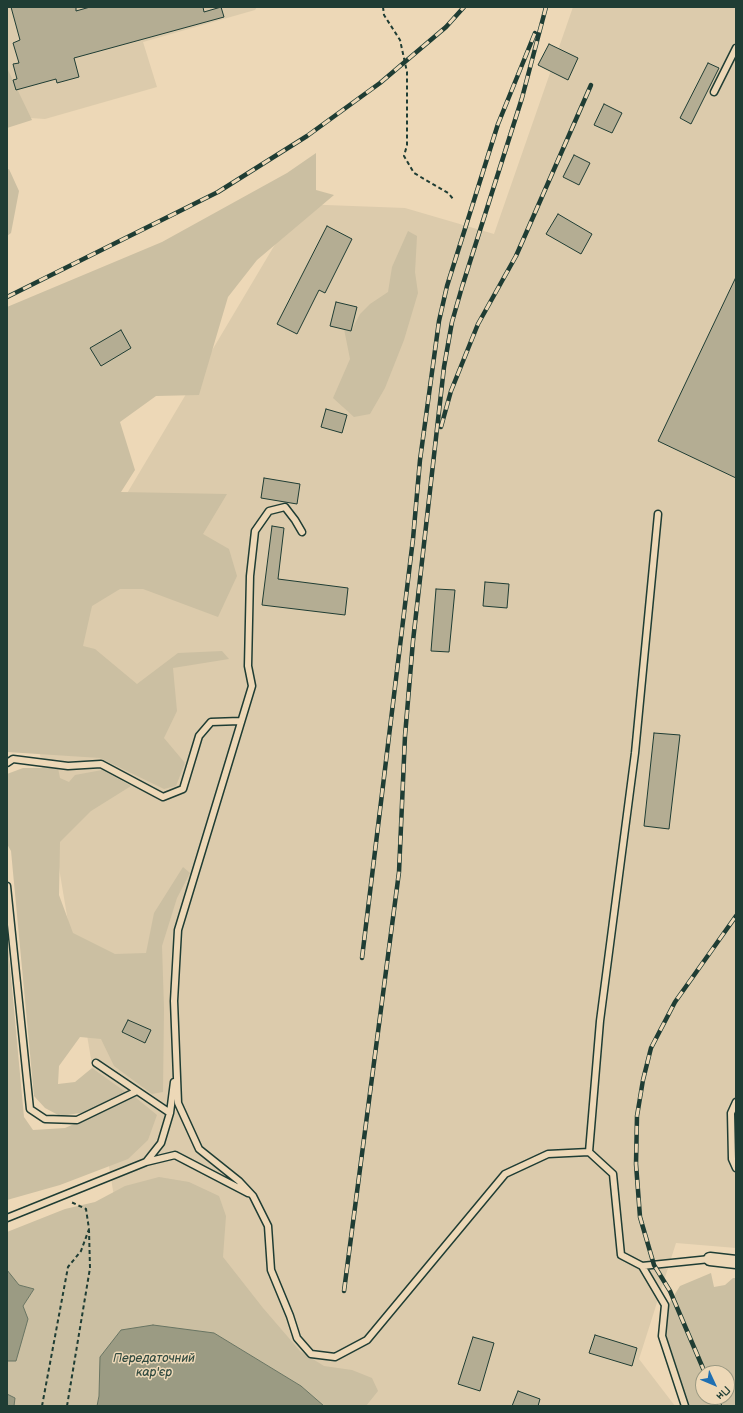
<!DOCTYPE html>
<html>
<head>
<meta charset="utf-8">
<style>
  body { margin:0 }
  #map { position:relative; width:743px; height:1413px; overflow:hidden; background:#edd8b7; font-family:"Balsamiq Sans",sans-serif }
  canvas { display:block }
  .frame { position:absolute; inset:0; border:8px solid #1f3d34; pointer-events:none }
  .north { position:absolute; left:695px; top:1365px; width:40px; height:40px; box-sizing:border-box; background:#edd8b7; border:1px solid #9b9a83; border-radius:50%; rotate:134deg; font-size:11px; font-weight:700; line-height:16px; text-align:center; color:#1f3d34 }
  .north::after { content:''; display:block; margin:auto; width:14px; height:18px; background:#1f6fb2; clip-path:polygon(50% 0,100% 100%,50% 72%,0 100%) }
</style>
</head>
<body>
<div id="map">
<canvas width="743" height="1413"></canvas>
<div class="frame"></div>
<div class="north">Пн</div>
</div>
<script>
const ctx = document.querySelector('canvas').getContext('2d');
ctx.lineJoin = 'round';
function fillPath(path, color) { ctx.fillStyle = color; ctx.fill(path, 'evenodd'); }
const toPath = rows => new Path2D(rows.map(r => 'M' + r).join(''));
function trace(path, color, width, dash) { ctx.strokeStyle = color; ctx.lineWidth = width; ctx.lineCap = dash ? 'butt' : 'round'; ctx.setLineDash(dash || []); ctx.stroke(path); }
function write(font, color, halo, rows, align = 'center') {
  ctx.font = font + ' "Balsamiq Sans",sans-serif'; ctx.lineWidth = 3; ctx.setLineDash([]); ctx.textBaseline = 'middle'; ctx.strokeStyle = halo; ctx.fillStyle = color; for (const [text, x, y, turn = 0] of rows) {
    ctx.save(); ctx.translate(x, y); ctx.rotate((+turn || 0) * Math.PI / 180); ctx.textAlign = isNaN(turn) ? turn : align; if (halo) ctx.strokeText(text, 0, 0); ctx.fillText(text, 0, 0); ctx.restore();
  }
}
const built = toPath([
  [7,7,257,7,255,10,143,42,157,87,45,119,30,118,7,100],
  [573,7,736,7,736,1248,676,1243,639,1359,675,1406,368,1406,123,1250,25,665,299,204,405,208,494,234]
]);
const green = toPath([
  [7,68,32,120,7,128],
  [316,153,316,190,334,195,257,260,228,297,199,395,156,396,120,422,135,470,121,492,227,494,203,534,229,549,237,576,218,617,143,589,120,589,92,606,83,646,95,649,137,684,178,653,222,651,229,659,173,668,177,711,164,738,185,763,176,786,164,789,100,758,7,752,7,307,162,242,287,173],
  [9,169,19,191,11,233,7,236,7,170],
  [408,231,417,236,415,272,418,293,404,340,385,388,370,414,354,417,333,398,350,359,344,329,351,331,360,314,370,304,388,292,392,267],
  [23,768,58,768,60,778,69,782,75,775,102,770,131,786,91,811,60,842,59,895,73,933,115,954,146,953,154,913,183,867,190,873,177,898,162,946,164,1008,163,1092,152,1094,114,1066,101,1039,80,1037,59,1066,58,1084,75,1082,92,1068,127,1093,81,1113,60,1116,45,1108,34,1096,11,851,7,844,7,774],
  [7,934,24,1117,33,1130,65,1128,135,1097,157,1115,148,1140,128,1159,60,1185,7,1200],
  [159,1177,189,1182,219,1196,226,1216,223,1257,263,1308,300,1351,324,1366,352,1370,372,1378,378,1391,366,1406,324,1406,301,1386,214,1333,122,1330,101,1357,99,1396,97,1406,14,1406,15,1398,7,1394,7,1361,16,1361,23,1306,34,1289,19,1285,7,1270,7,1232,65,1209,95,1202,125,1186],
  [711,1273,714,1287,725,1285,733,1278,736,1278,736,1406,689,1406,666,1336,668,1305,680,1286],
  [703,1373,727,1373,727,1397,703,1397]
]);
const water = toPath([
  [7,1270,19,1285,34,1289,23,1306,28,1319,16,1361,7,1361,7,1270],
  [153,1325,214,1333,301,1386,324,1406,97,1406,99,1396,100,1357,121,1330,153,1325],
  [7,1394,15,1398,14,1406,7,1406,7,1394]
]);
const building = toPath([
  [11,7,76,7,76,11,90,7,203,7,204,12,221,7,224,17,74,58,79,77,57,83,56,79,16,90,13,80,17,79,13,64,19,63,13,43,20,40,11,7],
  [549,44,578,58,568,80,538,65,549,44],
  [708,63,719,68,691,124,680,118,708,63],
  [604,104,622,113,612,133,594,125,604,104],
  [574,155,590,163,579,185,563,177,574,155],
  [558,214,592,234,581,254,546,234,558,214],
  [327,226,352,239,325,293,319,290,297,334,277,324,327,226],
  [736,277,736,478,658,441,736,277],
  [336,302,357,307,351,331,330,326,336,302],
  [121,330,131,348,101,366,90,348,121,330],
  [326,409,347,415,342,433,321,427,326,409],
  [264,478,300,484,297,504,261,498,264,478],
  [272,526,284,528,278,579,348,588,345,615,262,605,272,526],
  [485,582,509,584,507,608,483,606,485,582],
  [436,589,455,590,449,652,431,651,436,589],
  [654,733,680,735,669,829,644,826,654,733],
  [128,1020,151,1030,145,1043,122,1032,128,1020],
  [595,1335,637,1348,632,1366,589,1353,595,1335],
  [473,1337,494,1343,480,1391,458,1384,473,1337],
  [518,1391,540,1399,538,1406,512,1406,518,1391]
]);
const path = toPath([
  [383,7,384,15,400,40,407,72,407,145,404,156,414,173,448,193,454,200],
  [42,1406,68,1267,81,1251,89,1229,86,1209,71,1202],
  [67,1406,90,1268,89,1230]
]);
const lane = toPath([
  [714,92,736,48],
  [302,532,295,520,285,507,269,511,255,531,250,576,248,666,252,686,178,930,174,1001,178,1103,199,1149,239,1181,253,1196,268,1226,271,1270,290,1316,297,1338,311,1354,335,1357,367,1340,505,1174,548,1154,589,1152,613,1174,621,1255,642,1266,710,1259],
  [7,763,13,759,68,766,101,764,163,797,183,789,199,736,211,722,240,721],
  [7,886,30,1109,45,1119,77,1120,137,1091],
  [96,1063,170,1113],
  [736,1102,731,1113,732,1159,736,1168],
  [589,1152,600,1021,635,753,658,514],
  [146,1162,175,1155,248,1193],
  [7,1218,146,1162,161,1143,170,1113,174,1082],
  [642,1266,665,1305,662,1336,685,1406]
]);
const street = toPath([
  [710,1259,736,1262]
]);
const rail = toPath([
  [7,297,218,192,307,136,380,83,446,27,464,7],
  [441,427,451,391,478,324,516,256,591,85],
  [362,958,413,539,420,460,439,321,447,286,498,124,535,33],
  [344,1291,399,872,405,736,413,641,444,367,452,322,462,287,522,98,546,7],
  [705,1373,670,1291,654,1265,640,1217,636,1164,637,1116,643,1080,651,1048,675,1002,736,916],
  [716,1397,720,1406]
]);
const waterNames = [
  ["Передаточний",154,1359],
  ["кар'єр",154,1373]
];
fillPath(built, '#dccbac');
fillPath(green, '#cbbfa2');
fillPath(water, '#9b9b83');
trace(water, '#697563', 1);
fillPath(building, '#b4ad93');
trace(building, '#1f3d34', 1);
trace(lane, '#1f3d34', 9);
trace(street, '#1f3d34', 15);
trace(path, '#1f3d34', 2, [4, 3]);
trace(lane, '#edd8b7', 6);
trace(street, '#edd8b7', 12);
trace(rail, '#1f3d34', 4.5);
trace(rail, '#edd8b7', 3, [9]);
write('italic 12px', '#324b40', '#edd8b7', waterNames);
</script>
</body>
</html>
